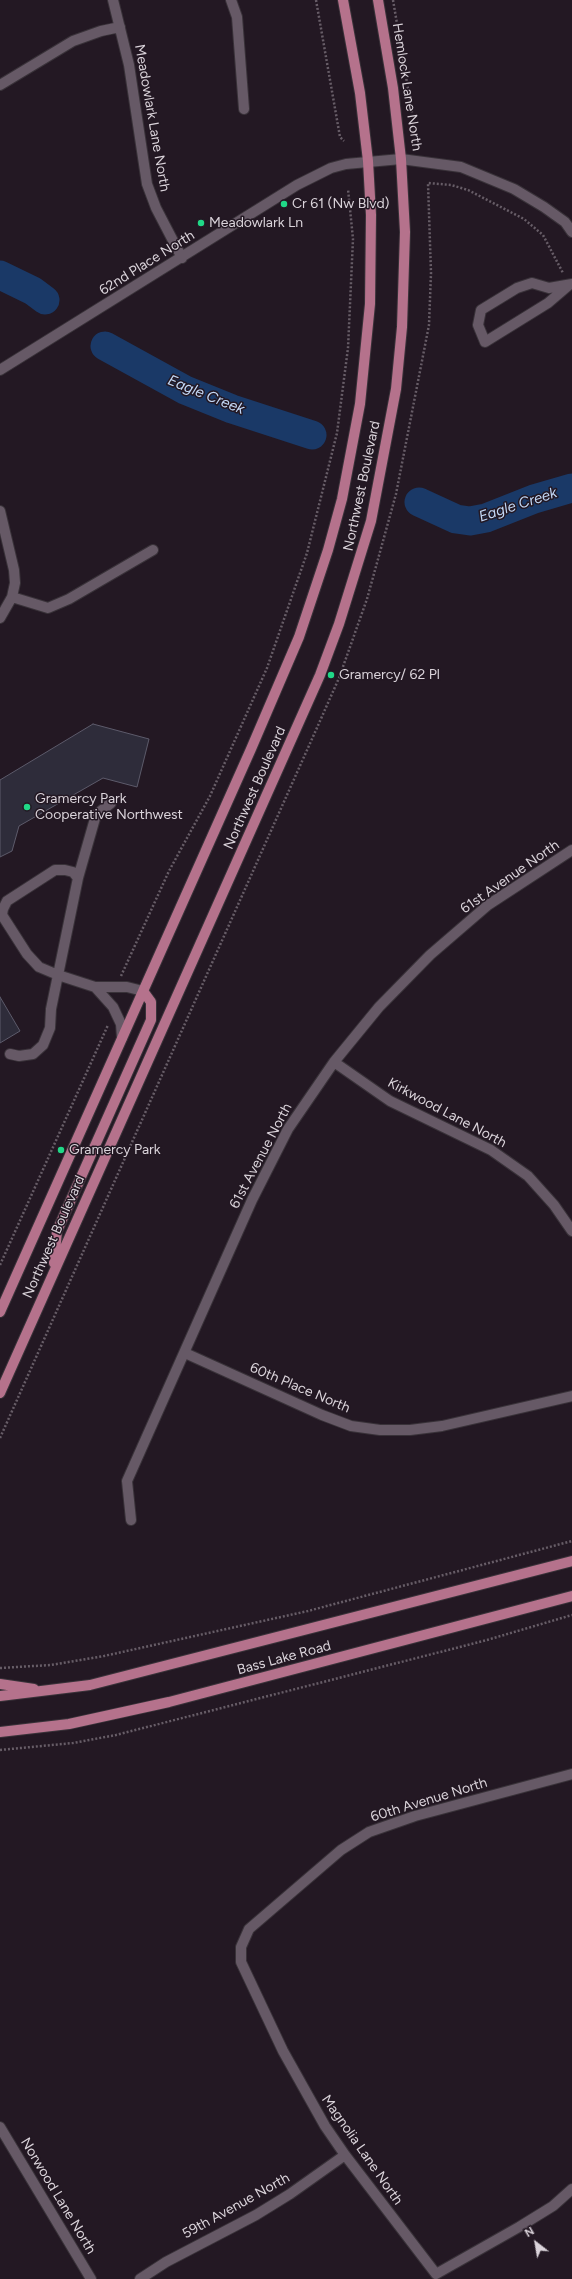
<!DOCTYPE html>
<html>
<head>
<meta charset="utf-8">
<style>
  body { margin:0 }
  #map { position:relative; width:572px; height:2279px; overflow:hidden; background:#231823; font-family:Figtree,sans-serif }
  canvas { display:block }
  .north { position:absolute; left:516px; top:2223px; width:40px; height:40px; -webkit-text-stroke:3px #231823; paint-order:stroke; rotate:329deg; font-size:11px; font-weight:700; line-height:16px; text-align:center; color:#dad3da }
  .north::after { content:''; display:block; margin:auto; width:14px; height:18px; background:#dad3da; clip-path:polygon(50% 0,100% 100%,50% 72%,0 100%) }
</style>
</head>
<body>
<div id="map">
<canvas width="572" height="2279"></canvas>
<div class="north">N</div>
</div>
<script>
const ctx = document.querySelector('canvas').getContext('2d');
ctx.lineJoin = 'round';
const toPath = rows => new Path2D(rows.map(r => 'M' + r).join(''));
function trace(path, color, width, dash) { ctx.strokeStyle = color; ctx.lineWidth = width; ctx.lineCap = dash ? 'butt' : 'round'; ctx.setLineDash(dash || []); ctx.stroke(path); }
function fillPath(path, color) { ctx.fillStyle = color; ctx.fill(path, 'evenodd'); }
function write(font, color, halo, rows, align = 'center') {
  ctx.font = font + ' Figtree,sans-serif'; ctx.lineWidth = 3; ctx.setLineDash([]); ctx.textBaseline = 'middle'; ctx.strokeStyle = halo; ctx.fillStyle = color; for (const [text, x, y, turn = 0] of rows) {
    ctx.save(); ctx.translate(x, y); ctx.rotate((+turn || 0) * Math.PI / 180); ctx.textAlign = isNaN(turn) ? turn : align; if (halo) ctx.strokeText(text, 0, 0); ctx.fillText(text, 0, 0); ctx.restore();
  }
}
const river = toPath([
  [0,275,33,291,45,300],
  [105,346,185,390,232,409,312,435],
  [419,502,456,519,470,521,486,518,534,499,572,488]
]);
const building = toPath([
  [93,724,149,739,137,787,103,778,19,826,12,851,0,857,0,780,93,724],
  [0,997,20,1031,0,1043,0,997]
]);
const path = toPath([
  [316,0,340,137,344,141],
  [393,0,416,136],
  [121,976,169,871,210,796,267,668,307,553,337,433,348,348,353,239,348,189],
  [0,1265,108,1025],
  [0,1438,316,730,339,678,367,599,396,494,429,325,431,273,428,183,451,185,468,190,524,219,543,235,563,273],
  [0,1668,51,1665,104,1656,308,1611,572,1541],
  [0,1750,73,1743,116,1735,487,1640,572,1615]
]);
const minor = toPath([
  [113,0,129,65,147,184,156,208,182,258],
  [231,0,237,17,244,109],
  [0,85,73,41,101,31,120,27],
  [569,285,548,303,485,342,478,325,481,310,517,288,532,283,549,288,572,284],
  [0,370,297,185,331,168,346,164,401,159,461,167,514,189,544,207,565,222,572,232],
  [0,511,14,570,15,583,12,597],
  [0,618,12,597,48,608,69,599,153,550],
  [78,878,96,815,111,803],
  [95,987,113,1007,121,1024,122,1038],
  [10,1054,19,1056,33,1054,43,1045,50,1028,51,1009,58,975,78,878,73,872,65,870,55,870,7,901,3,909,2,915,27,954,39,967,58,975,95,987,127,987,143,991],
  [334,1062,390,1101,491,1150,528,1176,554,1205,572,1231],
  [185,1353,322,1415,351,1426,380,1430,410,1430,442,1426,572,1396],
  [131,1520,127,1481,252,1200,288,1129,334,1062,379,1007,430,955,488,905,572,850],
  [572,1774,415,1816,369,1832,341,1850,249,1929,241,1947,241,1962,283,2051,325,2126,345,2155,436,2274,519,2227,553,2206,572,2189],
  [0,2127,91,2279],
  [140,2279,166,2262,256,2215,290,2194,345,2155]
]);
const major = toPath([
  [54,1263,57,1231,151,1020,151,1002,143,991],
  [0,1312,251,749,299,637,328,550,342,499,360,404,370,304,371,215,368,161,360,93,343,0],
  [0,1393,320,675,339,624,371,521,396,389,402,327,405,232,401,159,393,88,378,0],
  [0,1684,34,1689],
  [0,1696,90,1685,572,1561],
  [0,1732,69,1724,169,1702,572,1596]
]);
const markers = [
  [284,204,4,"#20d887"],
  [201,223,4,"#20d887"],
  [331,675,4,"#20d887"],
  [27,807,4,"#20d887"],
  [61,1150,4,"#20d887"]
];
const streetNames = [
  ["Hemlock Lane North",407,87,81],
  ["Meadowlark Lane North",152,118,80],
  ["62nd Place North",147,263,-32],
  ["Northwest Boulevard",362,486,-78],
  ["Northwest Boulevard",255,788,-66],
  ["61st Avenue North",510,877,-35],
  ["Kirkwood Lane North",447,1113,28],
  ["61st Avenue North",261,1156,-62],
  ["Northwest Boulevard",54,1237,-66],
  ["60th Place North",300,1388,23],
  ["Bass Lake Road",284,1658,-15],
  ["60th Avenue North",429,1800,-17],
  ["Magnolia Lane North",362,2150,55],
  ["Norwood Lane North",58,2196,59],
  ["59th Avenue North",236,2206,-29]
];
const poiNames = [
  ["Cr 61 (Nw Blvd)",292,204],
  ["Meadowlark Ln",209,223],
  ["Gramercy/ 62 Pl",339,675],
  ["Gramercy Park",35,799],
  ["Cooperative Northwest",35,815],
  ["Gramercy Park",69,1150]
];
const waterNames = [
  ["Eagle Creek",206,395,22],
  ["Eagle Creek",518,505,-18]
];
trace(river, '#1a3967', 29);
fillPath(building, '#2e2c3a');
trace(building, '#5d5b6b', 1);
trace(minor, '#393239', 12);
trace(major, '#393239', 12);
trace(path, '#675d67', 2.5, [2, 2]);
trace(minor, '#665966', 10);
trace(major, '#b5728c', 10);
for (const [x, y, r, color] of markers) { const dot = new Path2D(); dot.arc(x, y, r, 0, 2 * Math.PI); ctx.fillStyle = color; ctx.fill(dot); trace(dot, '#231823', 1.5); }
write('14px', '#dad3da', '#231823', streetNames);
write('14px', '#dad3da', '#231823', poiNames, 'left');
write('italic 15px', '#c2d7f5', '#231823', waterNames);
</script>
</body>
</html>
